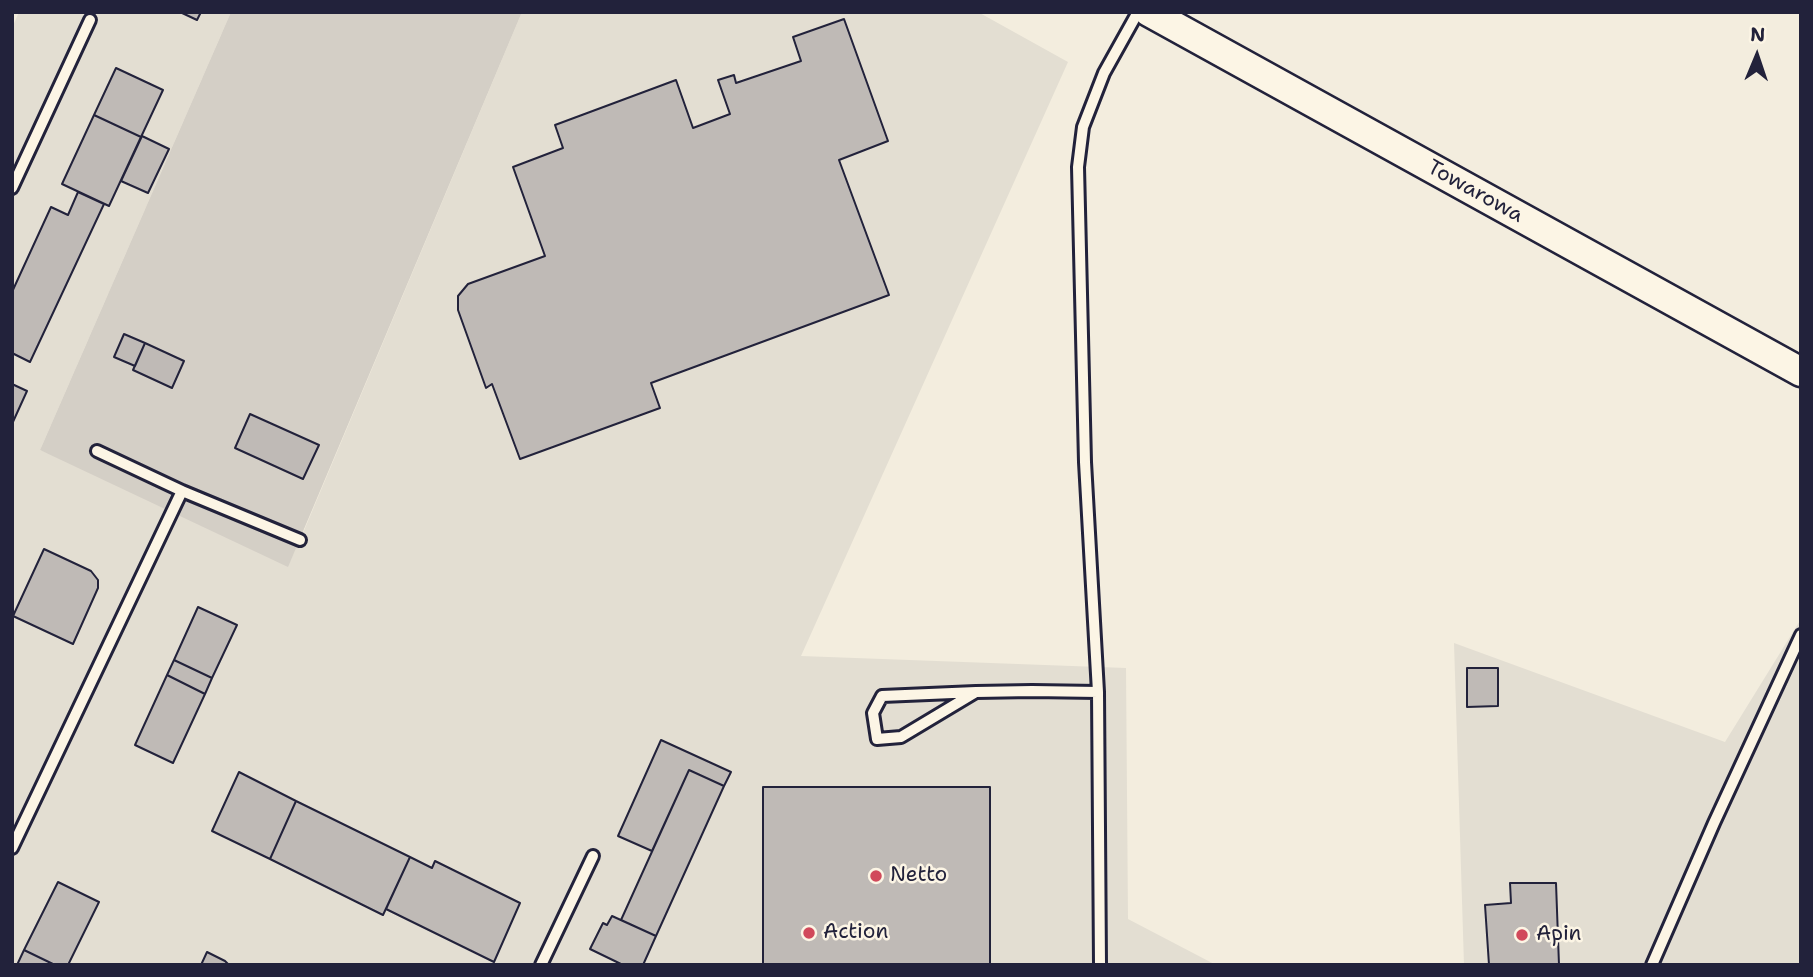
<!DOCTYPE html>
<html>
<head>
<meta charset="utf-8">
<style>
  body { margin:0 }
  #map { position:relative; width:1813px; height:977px; overflow:hidden; background:#f3edde; font-family:"Shantell Sans",sans-serif }
  canvas { display:block }
  .frame { position:absolute; inset:0; border:14px solid #22223b; pointer-events:none }
  .north { position:absolute; left:1722px; top:21px; width:70px; height:70px; -webkit-text-stroke:5px #fcf5e5; paint-order:stroke; rotate:2deg; font-size:19px; font-weight:700; line-height:28px; text-align:center; color:#22223b }
  .north::after { content:''; display:block; margin:auto; width:24px; height:32px; background:#22223b; clip-path:polygon(50% 0,100% 100%,50% 72%,0 100%) }
</style>
</head>
<body>
<div id="map">
<canvas width="1813" height="977"></canvas>
<div class="frame"></div>
<div class="north">N</div>
</div>
<script>
const ctx = document.querySelector('canvas').getContext('2d');
ctx.lineJoin = 'round';
function fillPath(path, color) { ctx.fillStyle = color; ctx.fill(path, 'evenodd'); }
const toPath = rows => new Path2D(rows.map(r => 'M' + r).join(''));
function trace(path, color, width, dash) { ctx.strokeStyle = color; ctx.lineWidth = width; ctx.lineCap = dash ? 'butt' : 'round'; ctx.setLineDash(dash || []); ctx.stroke(path); }
function write(font, color, halo, rows, align = 'center') {
  ctx.font = font + ' "Shantell Sans",sans-serif'; ctx.lineWidth = 5; ctx.setLineDash([]); ctx.textBaseline = 'middle'; ctx.strokeStyle = halo; ctx.fillStyle = color; for (const [text, x, y, turn = 0] of rows) {
    ctx.save(); ctx.translate(x, y); ctx.rotate((+turn || 0) * Math.PI / 180); ctx.textAlign = isNaN(turn) ? turn : align; if (halo) ctx.strokeText(text, 0, 0); ctx.fillText(text, 0, 0); ctx.restore();
  }
}
const built = toPath([
  [19,12,231,12,40,450,300,540,522,12,978,12,1068,62,801,656,1126,668,1128,919,1216,965,12,965,12,28],
  [1801,619,1801,965,1464,965,1454,643,1725,742]
]);
const green = toPath([
  [231,12,522,12,288,567,40,450]
]);
const building = toPath([
  [180,12,201,12,197,20,180,12],
  [844,19,888,141,839,160,889,295,651,383,660,408,520,459,492,384,486,388,458,310,458,296,468,284,545,256,513,167,563,148,555,125,676,80,693,128,730,114,718,80,734,75,736,83,801,61,793,37,844,19],
  [116,68,163,90,141,137,94,115,116,68],
  [94,115,141,137,109,206,62,184,94,115],
  [142,136,169,149,148,193,121,181,142,136],
  [78,192,104,204,30,362,12,353,12,292,51,207,68,215,78,192],
  [124,334,145,343,135,366,114,357,124,334],
  [145,343,184,361,172,388,133,370,145,343],
  [12,384,27,391,12,424,12,384],
  [250,414,319,445,303,479,235,448,250,414],
  [44,549,91,571,98,580,98,588,73,644,13,616,44,549],
  [198,607,237,625,212,678,174,660,198,607],
  [174,660,212,678,205,694,167,675,174,660],
  [1467,668,1498,668,1498,706,1467,707,1467,668],
  [167,675,205,694,173,763,135,745,167,675],
  [661,740,731,772,724,786,689,770,652,851,618,836,661,740],
  [689,770,724,786,656,936,621,920,689,770],
  [239,772,296,801,270,859,212,831,239,772],
  [763,787,990,787,990,965,763,965,763,787],
  [296,801,410,857,383,915,270,859,296,801],
  [410,857,432,868,435,861,520,903,494,962,386,909,410,857],
  [58,882,99,902,68,965,55,965,24,950,58,882],
  [1510,883,1556,883,1559,965,1489,965,1485,905,1511,903,1510,883],
  [612,916,656,936,643,965,623,965,590,949,603,923,607,925,612,916],
  [24,950,55,965,17,965,24,950],
  [207,952,225,961,229,965,201,965,207,952]
]);
const service = toPath([
  [12,188,90,20],
  [182,491,300,540],
  [976,692,901,737,877,739,873,713,882,696,976,692,1032,691,1098,692],
  [12,848,182,491,97,451],
  [541,965,593,856],
  [1100,965,1098,692,1085,462,1078,167,1083,127,1104,73,1138,12],
  [1652,965,1714,823,1801,635]
]);
const tertiary = toPath([
  [1149,12,1801,372]
]);
const markers = [
  [876,876,7,"#d1495b"],
  [809,933,7,"#d1495b"],
  [1522,935,7,"#d1495b"]
];
const streetNames = [
  ["Towarowa",1475,192,29]
];
const poiNames = [
  ["Netto",890,876],
  ["Action",823,933],
  ["Apin",1536,935]
];
fillPath(built, '#e3ded2');
fillPath(green, '#d4cfc6');
fillPath(building, '#bfbab6');
trace(building, '#22223b', 2);
trace(service, '#22223b', 16);
trace(tertiary, '#22223b', 33);
trace(service, '#fcf5e5', 10);
trace(tertiary, '#fcf5e5', 28);
for (const [x, y, r, color] of markers) { const dot = new Path2D(); dot.arc(x, y, r, 0, 2 * Math.PI); ctx.fillStyle = color; ctx.fill(dot); trace(dot, '#fcf5e5', 2.5); }
write('21px', '#22223b', '#fcf5e5', streetNames);
write('21px', '#22223b', '#fcf5e5', poiNames, 'left');
</script>
</body>
</html>
